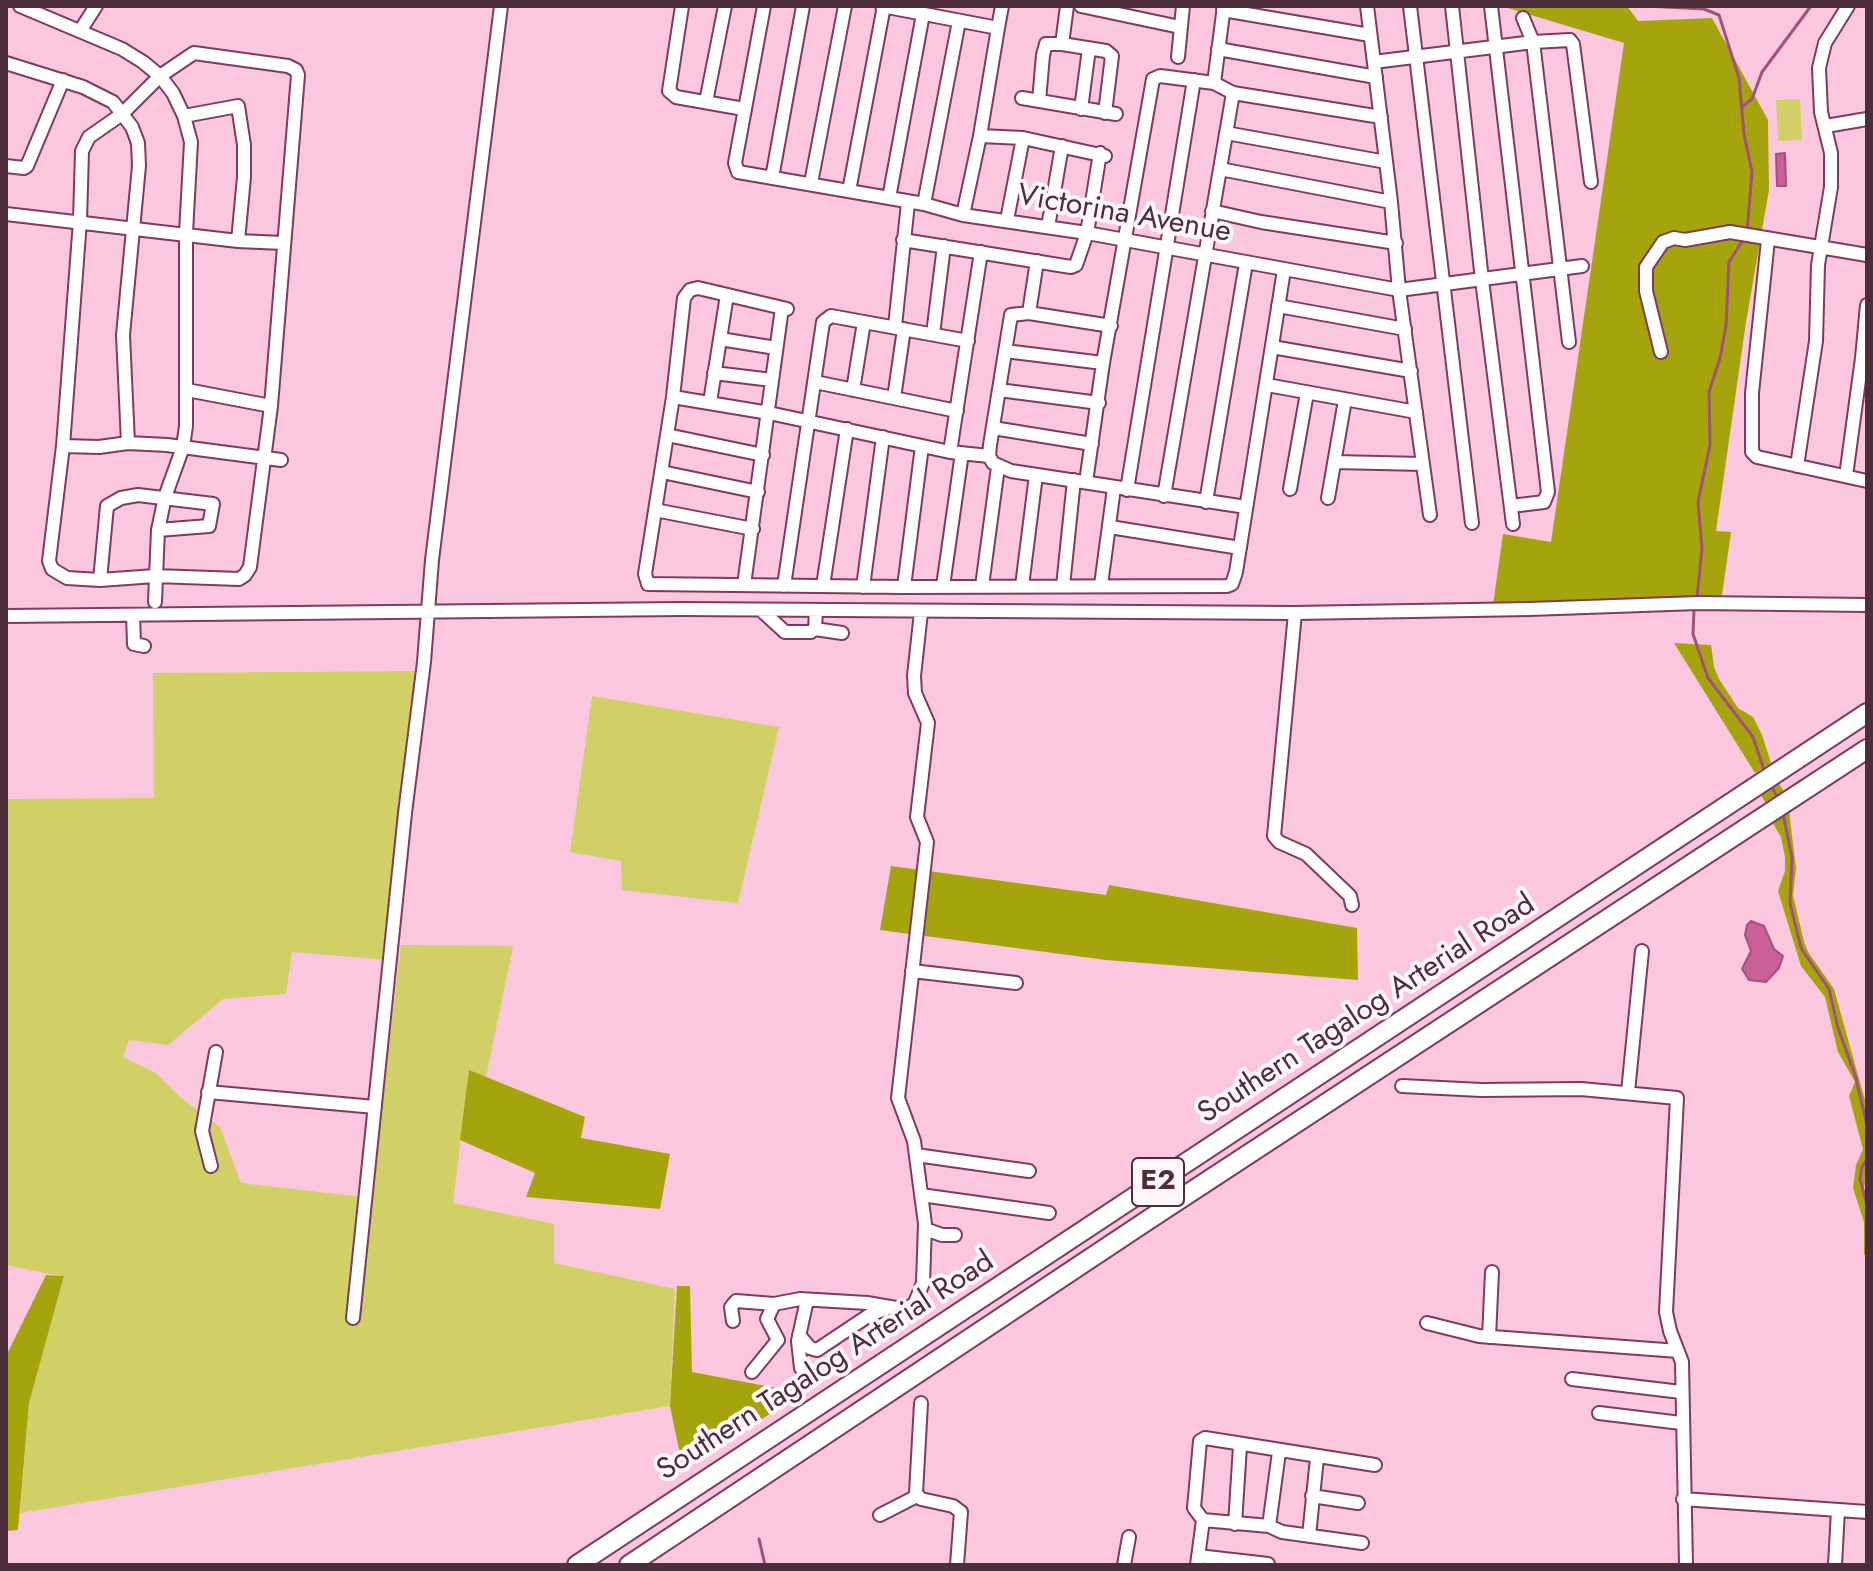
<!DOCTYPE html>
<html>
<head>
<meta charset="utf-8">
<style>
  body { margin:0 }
  #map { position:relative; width:1873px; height:1571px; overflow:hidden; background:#fac7df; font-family:Jost,sans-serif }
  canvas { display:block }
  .frame { position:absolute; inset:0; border:8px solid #4d2c3c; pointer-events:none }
</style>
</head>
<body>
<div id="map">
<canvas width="1873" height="1571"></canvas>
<div class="frame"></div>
</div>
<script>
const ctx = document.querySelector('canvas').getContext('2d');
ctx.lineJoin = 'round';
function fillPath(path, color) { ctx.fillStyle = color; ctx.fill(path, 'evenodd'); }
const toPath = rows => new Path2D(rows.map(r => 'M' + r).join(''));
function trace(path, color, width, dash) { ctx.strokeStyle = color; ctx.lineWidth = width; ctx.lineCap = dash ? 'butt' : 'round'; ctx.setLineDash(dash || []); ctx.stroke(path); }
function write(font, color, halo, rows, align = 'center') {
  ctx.font = font + ' Jost,sans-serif'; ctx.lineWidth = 8; ctx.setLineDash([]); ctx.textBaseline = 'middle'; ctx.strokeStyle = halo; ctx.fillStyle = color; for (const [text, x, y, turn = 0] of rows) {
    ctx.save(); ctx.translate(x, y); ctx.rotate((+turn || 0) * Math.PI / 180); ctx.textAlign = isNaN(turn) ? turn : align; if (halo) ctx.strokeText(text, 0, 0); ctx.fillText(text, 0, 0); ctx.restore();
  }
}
const green = toPath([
  [1800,99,1802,140,1778,141,1776,100],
  [419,671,387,960,292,952,286,994,223,999,168,1045,129,1040,123,1057,156,1073,180,1097,220,1127,241,1183,371,1198,401,945,513,946,486,1077,469,1071,453,1203,554,1224,554,1263,675,1289,670,1406,20,1513,29,1403,64,1277,6,1265,6,799,154,798,153,673],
  [592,696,779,727,738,903,622,890,621,861,570,852]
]);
const forest = toPath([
  [1501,6,1627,6,1638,21,1712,18,1768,120,1769,190,1746,322,1716,531,1731,532,1721,602,1493,605,1503,534,1551,542,1624,43],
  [1674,643,1711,645,1714,667,1719,679,1738,708,1753,717,1762,735,1771,763,1755,773],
  [1778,782,1785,793,1767,805,1760,794],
  [1789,811,1796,868,1793,895,1804,942,1808,952,1834,989,1866,1104,1867,1170,1864,1188,1867,1197,1867,1256,1864,1255,1864,1222,1853,1188,1856,1165,1863,1149,1849,1096,1855,1082,1838,1052,1825,997,1801,966,1778,891,1785,871,1785,857,1781,837,1772,822],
  [891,866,1106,895,1109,885,1357,928,1358,980,1106,960,880,930],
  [469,1070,585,1117,581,1138,670,1154,660,1209,526,1197,535,1173,460,1140],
  [46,1275,64,1276,29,1403,18,1530,6,1531,6,1356],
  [677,1286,690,1286,692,1372,803,1393,683,1469,670,1406]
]);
const water = toPath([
  [1785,153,1786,186,1777,186,1776,154,1785,153],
  [1751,921,1764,926,1774,949,1783,956,1779,968,1766,982,1749,980,1742,969,1751,951,1745,935,1747,925,1751,921]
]);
const stream = toPath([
  [1646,6,1704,9,1719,15,1739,78,1744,134,1752,172,1747,232],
  [1742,107,1752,99,1762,72,1811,6],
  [1697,597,1702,549,1698,502,1710,445,1709,392,1720,358,1726,326,1729,262,1744,238],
  [1694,609,1693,634,1708,678,1753,737,1765,773],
  [1770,784,1778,798],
  [1783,813,1792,858,1790,903,1801,948,1829,989,1838,1028,1855,1075,1867,1125],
  [1867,1159,1862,1167,1860,1179,1867,1205],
  [759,1539,765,1565]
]);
const minor = toPath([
  [20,6,122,49,143,62,160,76,173,93,184,116,191,142,186,233,186,426,183,447,165,497,158,530,155,602],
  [682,6,669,91,676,97,744,109],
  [764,6,735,163,738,172,924,204,963,215],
  [882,6,998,28,980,136,963,215,1087,233,1399,290,1582,266],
  [1081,6,1180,27],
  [1367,6,1391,202,1399,290,1430,515],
  [1410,6,1472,523],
  [1452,6,1482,280,1513,524],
  [1491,6,1548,492,1544,502,1511,506],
  [1223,10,1370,35],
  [1523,18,1533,42,1569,342],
  [998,28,1002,6],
  [80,31,96,6],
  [1062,44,1067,6],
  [1218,49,1376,77],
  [194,53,288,66,296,70,298,75,271,406,250,567,245,575,239,579,155,576,100,580,67,578,52,569,49,561,63,446,80,221,82,151,89,137,122,114,160,76,194,53],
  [1178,57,1183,6],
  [1374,62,1533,42,1570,40,1573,44,1591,182],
  [6,63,83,87,113,102,132,127,138,143,139,166,123,335,128,443],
  [1214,83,1224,6],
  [1022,98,1116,114],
  [1039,101,1043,55,1046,44,1062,44,1106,51,1112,56,1105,113],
  [706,102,725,6],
  [1081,109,1089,49],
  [184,116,238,106,244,145,244,177,238,241],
  [1826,126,1867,119],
  [1226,133,1386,162],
  [980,136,1023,138,1105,156],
  [6,166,24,168,27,166,63,80],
  [1220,169,1391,202],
  [772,178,803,6],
  [811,183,845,6],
  [849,191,884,6],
  [889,198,923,14],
  [924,204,959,21],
  [1212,211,1261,222,1396,243],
  [6,214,238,241,283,243],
  [1007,220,1023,138],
  [1048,227,1062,146],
  [903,240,1071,267,1076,265,1087,233,1100,153],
  [1768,240,1752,393,1752,452,1757,457,1867,481],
  [1278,306,1405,329],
  [787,309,698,288,690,290,684,298,673,397,645,574,648,584,904,587,1227,586,1232,584,1236,572,1284,270],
  [1029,313,1037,261],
  [895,326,908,203],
  [1111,326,1029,313,1011,315,990,445,989,456,993,463,1011,471,1246,507],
  [933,334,944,246],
  [720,339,776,348],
  [1272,347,1411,371],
  [1005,351,1103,363],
  [1661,352,1646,291,1646,267,1663,242,1674,238,1685,240,1730,232,1867,255],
  [714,373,772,380],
  [815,382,957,411],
  [1267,385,1416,412],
  [187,390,271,406],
  [853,390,864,322],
  [999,390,1099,403],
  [673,397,769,413,950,452,989,456],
  [894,398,904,329],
  [710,402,727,295],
  [993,428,1092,444],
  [667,435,763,455],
  [63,446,99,447,128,443,167,445,281,460],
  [950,452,981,252],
  [1335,462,1423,464],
  [1797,466,1816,341,1818,265,1831,187,1831,153,1821,112,1819,68,1825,43,1848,6],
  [662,472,758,492],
  [1846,476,1862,358,1867,305],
  [1086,482,1103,363,1153,79,1160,76,1214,83,1233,93,1381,117],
  [1290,489,1307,393],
  [1127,490,1194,80],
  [1164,496,1233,93],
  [1328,498,1345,400],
  [1206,502,1246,263],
  [655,510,753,529],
  [1110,527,1240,548],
  [100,580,107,506,121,498,138,495,213,504,209,526,158,530],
  [744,585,782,308],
  [1101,585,1114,488],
  [784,586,823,322,831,316,968,341],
  [823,586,847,429],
  [943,586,962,453],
  [982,586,998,467],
  [1022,586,1036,475],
  [1063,586,1074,480],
  [863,587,883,437],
  [904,587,922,446],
  [761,610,785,632,811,632],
  [816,610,815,629,842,633],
  [1295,613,1274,836,1279,842,1306,854,1350,896,1352,905],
  [133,615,134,644,144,646],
  [6,616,680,609,1295,613,1530,609,1698,603,1867,605],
  [912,971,1016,983],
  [1402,1086,1481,1090,1581,1089,1677,1098,1666,1312,1670,1331,1682,1362,1686,1565],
  [208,1092,375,1107],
  [1628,1092,1642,951],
  [916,1155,1029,1171],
  [211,1166,202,1131,216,1052],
  [921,1195,1049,1213],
  [925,1229,942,1235,955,1235],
  [353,1318,405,813,424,662,432,560,501,6],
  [733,1321,731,1307,736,1301,774,1304],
  [1427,1323,1479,1336,1678,1351],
  [799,1335,810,1348,817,1350,871,1314,886,1309],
  [1489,1337,1492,1272],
  [801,1368,798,1341,807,1300],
  [752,1372,778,1340,767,1319,774,1304,800,1299,867,1303,902,1309,914,1305,923,1283,925,1224,914,1141,898,1098,927,842,917,817,928,723,915,693,914,676,921,612],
  [1572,1379,1681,1392],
  [921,1403,916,1493,921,1499,953,1506,961,1512,957,1565],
  [1599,1413,1681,1423],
  [1312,1496,1358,1503],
  [1683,1499,1867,1512],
  [880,1515,917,1496],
  [1235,1524,1240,1446],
  [1269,1526,1279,1452],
  [1309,1536,1317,1458],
  [1362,1543,1282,1532,1269,1526,1203,1520,1194,1508,1200,1441,1205,1438,1375,1465],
  [1198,1556,1268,1564],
  [1124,1565,1129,1537],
  [1197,1565,1203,1520],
  [1835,1565,1838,1510]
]);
const highway = toPath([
  [577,1565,1867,713],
  [629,1565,1148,1220,1867,749]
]);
const shields = [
  [1158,1182,52]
];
const shieldNames = [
  ["E2",1158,1182]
];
const streetNames = [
  ["Victorina Avenue",1124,215,10],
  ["Southern Tagalog Arterial Road",1367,1010,-33],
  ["Southern Tagalog Arterial Road",826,1367,-33]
];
fillPath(green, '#d1d066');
fillPath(forest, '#a6a40d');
fillPath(water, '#ca6099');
trace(water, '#a4507d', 2);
trace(stream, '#a4507d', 3);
trace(minor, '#803960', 16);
trace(highway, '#803960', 22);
trace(minor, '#fff', 12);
trace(highway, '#fff', 18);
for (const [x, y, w] of shields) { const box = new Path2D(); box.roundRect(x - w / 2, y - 24, w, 48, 6); ctx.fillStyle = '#fff6fa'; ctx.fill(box); trace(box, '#4d2c3c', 2); }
write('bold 28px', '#4d2c3c', null, shieldNames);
write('30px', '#4d2c3c', '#fff6fa', streetNames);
</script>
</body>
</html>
